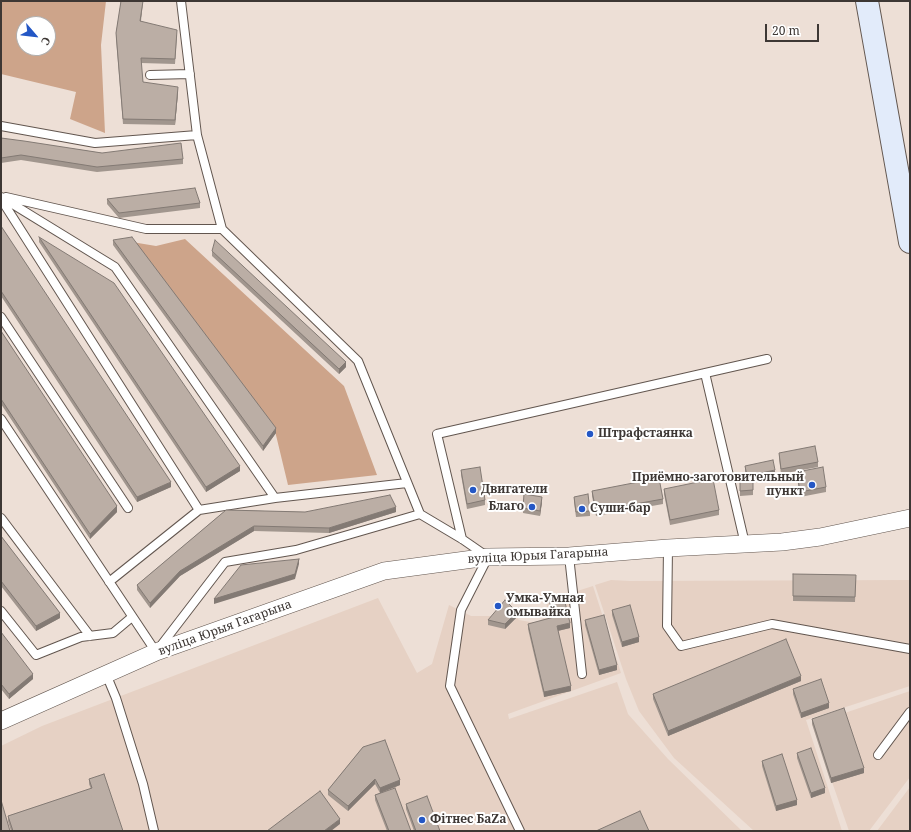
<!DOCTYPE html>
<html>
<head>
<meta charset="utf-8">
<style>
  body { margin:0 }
  #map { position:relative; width:911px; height:832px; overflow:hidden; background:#eddfd6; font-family:"Noto Serif",serif }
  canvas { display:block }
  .frame { position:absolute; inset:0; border:2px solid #3d3734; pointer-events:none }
  .north { position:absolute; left:16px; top:16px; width:40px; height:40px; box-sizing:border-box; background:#fff; border:1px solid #b1afae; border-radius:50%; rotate:118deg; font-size:11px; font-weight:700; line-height:16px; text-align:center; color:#3d3734 }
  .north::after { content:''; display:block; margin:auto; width:14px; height:18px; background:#2457c5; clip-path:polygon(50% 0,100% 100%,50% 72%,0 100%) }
  .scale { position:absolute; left:765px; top:24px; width:54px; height:18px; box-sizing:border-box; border:2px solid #3d3734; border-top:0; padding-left:5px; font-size:12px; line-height:14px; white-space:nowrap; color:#3d3734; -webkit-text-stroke:3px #fff; paint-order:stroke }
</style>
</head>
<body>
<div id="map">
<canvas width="911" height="832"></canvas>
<div class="frame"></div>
<div class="north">С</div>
<div class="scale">20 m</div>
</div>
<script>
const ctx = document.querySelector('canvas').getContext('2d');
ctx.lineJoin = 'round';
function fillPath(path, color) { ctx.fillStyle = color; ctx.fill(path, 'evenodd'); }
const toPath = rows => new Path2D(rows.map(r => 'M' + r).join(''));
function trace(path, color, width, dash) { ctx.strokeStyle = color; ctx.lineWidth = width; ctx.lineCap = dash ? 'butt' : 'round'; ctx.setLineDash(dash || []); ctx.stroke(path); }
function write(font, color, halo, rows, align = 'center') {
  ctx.font = font + ' "Noto Serif",serif'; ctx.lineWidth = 4; ctx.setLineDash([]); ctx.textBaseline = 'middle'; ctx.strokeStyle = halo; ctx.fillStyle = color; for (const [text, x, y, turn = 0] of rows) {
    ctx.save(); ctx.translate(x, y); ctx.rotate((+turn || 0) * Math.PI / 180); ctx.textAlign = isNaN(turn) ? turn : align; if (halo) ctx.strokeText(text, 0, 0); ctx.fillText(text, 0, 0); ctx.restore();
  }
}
const built = toPath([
  [611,580,630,581,910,580,910,686,806,720,842,831,754,831,674,758,639,711,626,679,595,585],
  [593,586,621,673,508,714,509,719,617,682,628,714,668,759,742,831,1,831,1,746,42,726,378,598,417,673,432,664,449,605,471,616,495,616,505,605,519,620,536,623,548,615,546,601],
  [910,691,910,777,869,831,849,831,812,724],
  [910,787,910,831,877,831]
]);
const forest = toPath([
  [1,1,106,1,101,45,105,133,70,119,76,92,1,74],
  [24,24,48,24,48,48,24,48],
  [185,239,344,386,377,475,288,485,275,431,132,242,156,246]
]);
const lane = toPath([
  [181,1,197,135,222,229,358,361,420,514,462,539,488,557,461,610,450,686,520,831],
  [150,75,190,74],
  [1,126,95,143,197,135],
  [1,197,115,267,275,498,407,483],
  [6,197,146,229,222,229],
  [1,199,199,510],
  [1,317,128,508],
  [705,373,745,544],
  [1,419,156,652,225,562,296,550,420,514],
  [1,518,90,636],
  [462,539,437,434,767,359],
  [668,548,667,626,681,646,772,624,910,649],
  [569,556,582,674],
  [109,582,199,510,275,498],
  [1,611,36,655,81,637,113,633,132,617],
  [106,674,116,698,143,784,154,831],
  [878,755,910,712]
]);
const street = toPath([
  [1,721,156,652,384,571,488,557,569,556,668,548,782,542,820,537,910,518]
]);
const secondary = toPath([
  [867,1,910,242]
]);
const wall = toPath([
  [121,1,143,1,141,21,177,35,175,64,141,63,143,82,178,93,175,125,123,124,116,38,116,33],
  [1,138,102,153,183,159,183,164,97,172,21,160,1,163],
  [107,199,200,203,200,208,119,218,107,204],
  [1,226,171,487,137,502,1,296],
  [39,237,240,471,206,492,39,242],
  [113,240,276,433,263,451,113,245],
  [212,251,346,367,339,374,212,256],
  [1,331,117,512,90,539,1,404],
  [779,453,818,462,818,467,781,474,779,458],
  [745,466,775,475,752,480,753,480,753,495,740,496,740,481,747,481,745,471],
  [461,470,485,500,485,505,467,509,461,475],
  [797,472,826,487,826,492,800,497,797,477],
  [664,489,719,510,719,515,670,525,664,494],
  [592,491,663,499,663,504,596,516,592,496],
  [574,497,590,511,590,516,576,517,574,502],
  [542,502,540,516,523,513,523,508],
  [226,510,305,512,396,512,329,533,254,531,180,576,150,608,137,590,137,585],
  [1,536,60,618,36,631,1,586],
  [793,574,856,575,855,602,793,601],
  [549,598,570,628,558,631,571,691,544,697,528,629,528,624,553,618,549,603],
  [612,610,639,642,622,647,612,615],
  [517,617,505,629,488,625,488,620],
  [585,620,617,670,599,675,585,625],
  [1,632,33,679,9,699,1,689],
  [801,681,668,736,653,699,653,694],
  [793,689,829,708,801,718,793,694],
  [812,719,864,773,831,783,812,724],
  [363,747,400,785,383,792,411,831,387,831,375,800,375,795,380,793,375,784,348,811,328,795,328,790],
  [797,753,825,793,811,798,797,758],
  [762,761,797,805,776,811,762,766],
  [89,779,123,831,11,831,8,821,8,816,91,789,89,784],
  [406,804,440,831,414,831,406,809]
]);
const shadedWall = toPath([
  [143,1,140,26,140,21],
  [178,87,178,93,175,125,175,120],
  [346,362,346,367,339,374,339,369],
  [276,428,276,433,263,451,263,446],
  [240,466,240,471,206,492,206,487],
  [775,470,775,475,747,481,747,476],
  [171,482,171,487,137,502,137,497],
  [542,497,542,502,540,516,540,511],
  [117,506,117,512,90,539,90,534],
  [396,507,396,512,329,533,329,528],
  [254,526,254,531,180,576,150,608,150,603,180,571],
  [299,559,299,564,295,579,214,604,214,599],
  [517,612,517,617,505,629,505,624],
  [60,613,60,618,36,631,36,626],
  [570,623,570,628,557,631,557,626],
  [639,637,639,642,622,647,622,642],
  [617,665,617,670,599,675,599,670],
  [33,674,33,679,9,699,9,694],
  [801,676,801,681,668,736,668,731],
  [571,686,571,691,544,697,544,692],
  [829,703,829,708,801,718,801,713],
  [864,768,864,773,831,783,831,778],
  [375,779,375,784,348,811,348,806],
  [400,780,400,785,380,793,380,788],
  [825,788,825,793,811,798,811,793],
  [797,800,797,805,776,811,776,806],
  [340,819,340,824,331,831,324,831]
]);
const building = toPath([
  [121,1,143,1,140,21,177,30,175,59,141,58,143,82,178,87,175,120,123,119,116,33,121,1],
  [1,138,24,141,102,153,181,143,183,159,97,167,21,155,1,158,1,138],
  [195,188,200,203,119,213,107,199,195,188],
  [1,226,171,482,137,497,1,291,1,226],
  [39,237,114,283,240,466,206,487,39,237],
  [132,237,276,428,263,446,113,240,132,237],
  [215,240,346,362,339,369,212,251,215,240],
  [1,331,117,506,90,534,1,399,1,331],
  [815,446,818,462,781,469,779,453,815,446],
  [773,460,775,470,747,476,745,466,773,460],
  [480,467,485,500,467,504,461,470,480,467],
  [823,467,826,487,800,492,797,472,823,467],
  [659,478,663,499,596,511,592,491,659,478],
  [713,479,719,510,670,520,664,489,713,479],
  [753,480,753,490,740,491,740,481,753,480],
  [524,494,542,497,540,511,523,508,524,494],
  [588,494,590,511,576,512,574,497,588,494],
  [390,495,396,507,329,528,254,526,180,571,150,603,137,585,226,510,305,512,390,495],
  [1,536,60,613,36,626,1,581,1,536],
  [299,559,295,574,214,599,241,565,299,559],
  [793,574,856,575,855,597,793,596,793,574],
  [563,594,570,623,557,626,571,686,544,692,528,624,554,617,549,598,563,594],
  [505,600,517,612,505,624,488,620,505,600],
  [630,605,639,637,622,642,612,610,630,605],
  [604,615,617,665,599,670,585,620,604,615],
  [1,632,33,674,9,694,1,684,1,632],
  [786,639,801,676,668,731,653,694,786,639],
  [821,679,829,703,801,713,793,689,821,679],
  [844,708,864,768,831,778,812,719,844,708],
  [385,740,400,780,380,788,375,779,348,806,328,790,363,747,385,740],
  [811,748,825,788,811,793,797,753,811,748],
  [782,754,797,800,776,806,762,761,782,754],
  [104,774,123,831,13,831,8,816,92,788,89,779,104,774],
  [395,788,411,831,389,831,375,795,395,788],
  [320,791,340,819,324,831,267,831,320,791],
  [427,796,440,831,416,831,406,804,427,796],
  [1,800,10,831,1,831,1,800],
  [640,811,649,831,596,831,640,811]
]);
const markers = [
  [590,434,4,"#2457c5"],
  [812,485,4,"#2457c5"],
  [473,490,4,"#2457c5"],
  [532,507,4,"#2457c5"],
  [582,509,4,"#2457c5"],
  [498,606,4,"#2457c5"],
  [422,820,4,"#2457c5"]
];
const poiNames = [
  ["Штрафстаянка",598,434],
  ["Приёмно-заготовительный",804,478,"right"],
  ["пункт",804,492,"right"],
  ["Двигатели",481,490],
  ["Благо",524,507,"right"],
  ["Суши-бар",590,509],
  ["Умка-Умная",506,599],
  ["омывайка",506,613],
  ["Фітнес БаZa",430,820]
];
const streetNames = [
  ["вуліца Юрыя Гагарына",538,556,-3],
  ["вуліца Юрыя Гагарына",225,628,-20]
];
fillPath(built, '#e6d1c4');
fillPath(forest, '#cda48a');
trace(lane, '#62564f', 10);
trace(street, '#62564f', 18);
trace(secondary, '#62564f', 24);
trace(lane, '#fff', 8);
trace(street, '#fff', 17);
trace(secondary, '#e2ebfa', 22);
fillPath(wall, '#a1968e');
fillPath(shadedWall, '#837a74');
fillPath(building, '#bbaea5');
trace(building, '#837a74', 1);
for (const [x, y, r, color] of markers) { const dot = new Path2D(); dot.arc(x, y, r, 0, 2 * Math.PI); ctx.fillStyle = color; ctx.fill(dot); trace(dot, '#fff', 1.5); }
write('bold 12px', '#3d3734', '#fff', poiNames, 'left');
write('12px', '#3d3734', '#fff', streetNames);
</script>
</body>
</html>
